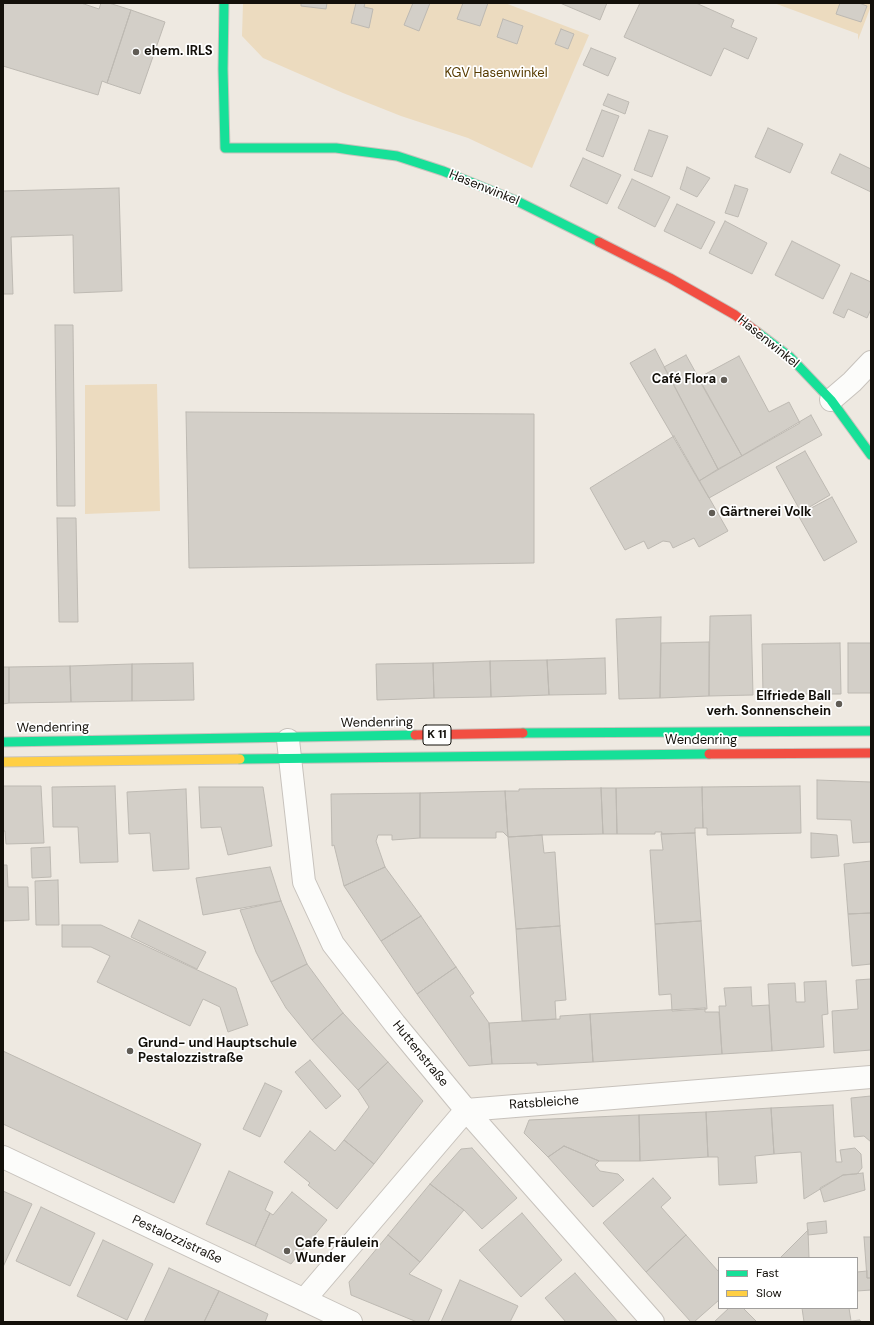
<!DOCTYPE html>
<html>
<head>
<meta charset="utf-8">
<style>
  body { margin:0 }
  #map { position:relative; width:874px; height:1325px; overflow:hidden; background:#eee9e1; font-family:"DM Sans",sans-serif }
  canvas { display:block }
  .frame { position:absolute; inset:0; border:4px solid #13100a; pointer-events:none }
  .legend { position:absolute; left:718px; top:1257px; width:140px; height:52px; box-sizing:border-box; background:#fff; border:1px solid #a19f9d; margin:0; padding:5px 7px; list-style:none; font-size:12px; color:#13100a }
  .legend li { display:flex; align-items:center; gap:8px; height:20px }
  .legend b { width:20px; border:1px solid #a19f9d }
</style>
</head>
<body>
<div id="map">
<canvas width="874" height="1325"></canvas>
<div class="frame"></div>
<ul class="legend">
<li><b style="height:5px;background:#16e098"></b>Fast</li>
<li><b style="height:5px;background:#ffcf43"></b>Slow</li>
</ul>
</div>
<script>
const ctx = document.querySelector('canvas').getContext('2d');
ctx.lineJoin = 'round';
function fillPath(path, color) { ctx.fillStyle = color; ctx.fill(path, 'evenodd'); }
const toPath = rows => new Path2D(rows.map(r => 'M' + r).join(''));
function trace(path, color, width, dash) { ctx.strokeStyle = color; ctx.lineWidth = width; ctx.lineCap = dash ? 'butt' : 'round'; ctx.setLineDash(dash || []); ctx.stroke(path); }
function write(font, color, halo, rows, align = 'center') {
  ctx.font = font + ' "DM Sans",sans-serif'; ctx.lineWidth = 3.5; ctx.setLineDash([]); ctx.textBaseline = 'middle'; ctx.strokeStyle = halo; ctx.fillStyle = color; for (const [text, x, y, turn = 0] of rows) {
    ctx.save(); ctx.translate(x, y); ctx.rotate((+turn || 0) * Math.PI / 180); ctx.textAlign = isNaN(turn) ? turn : align; if (halo) ctx.strokeText(text, 0, 0); ctx.fillText(text, 0, 0); ctx.restore();
  }
}
const green = toPath([
  [243,3,505,3,589,35,532,168,468,138,401,116,343,93,263,58,242,36],
  [774,3,871,3,871,6,858,40,858,34],
  [157,384,160,511,85,514,85,385]
]);
const building = toPath([
  [3,3,81,3,99,9,101,3,109,3,131,10,107,83,102,81,98,95,3,66,3,3],
  [301,3,327,3,326,9,301,6,301,3],
  [356,3,365,3,364,7,373,9,369,28,351,23,356,3],
  [413,3,430,3,419,31,404,25,413,3],
  [463,3,488,3,480,26,457,19,463,3],
  [560,3,607,3,600,20,560,3],
  [640,3,696,3,734,20,731,27,757,38,748,59,724,48,711,76,624,37,640,3],
  [840,3,859,3,867,6,861,22,836,14,840,3],
  [131,10,165,22,140,94,107,83,131,10],
  [503,19,523,26,517,44,497,37,503,19],
  [561,29,574,34,568,49,555,44,561,29],
  [591,48,616,58,608,76,583,65,591,48],
  [608,94,629,102,625,114,603,105,608,94],
  [602,110,619,116,603,157,586,150,602,110],
  [768,128,803,144,790,173,755,157,768,128],
  [649,130,668,136,652,177,634,170,649,130],
  [840,154,871,169,871,192,831,173,840,154],
  [583,158,621,175,607,204,570,186,583,158],
  [687,167,710,178,697,197,680,189,687,167],
  [632,179,670,197,655,227,618,208,632,179],
  [735,185,748,189,738,217,725,213,735,185],
  [119,188,122,291,74,293,73,235,11,237,13,294,3,294,3,191,119,188],
  [677,204,715,222,701,249,664,231,677,204],
  [725,221,767,243,752,274,709,253,725,221],
  [792,241,840,265,823,299,775,275,792,241],
  [851,273,871,282,871,309,867,318,848,309,844,318,833,313,851,273],
  [55,325,73,325,75,506,57,506,55,325],
  [655,349,718,469,699,481,630,363,655,349],
  [686,355,742,456,718,469,664,367,686,355],
  [739,356,769,412,789,402,800,423,742,456,698,378,739,356],
  [186,412,534,414,534,563,189,568,186,412],
  [811,415,822,435,709,498,699,481,811,415],
  [674,436,728,531,699,547,694,538,673,548,670,542,663,541,648,549,644,541,625,550,590,488,674,436],
  [805,451,830,495,801,512,776,467,805,451],
  [832,497,857,542,824,561,798,515,832,497],
  [57,518,76,518,78,622,59,622,57,518],
  [751,615,753,695,709,696,710,616,751,615],
  [661,617,660,698,619,699,616,619,661,617],
  [709,642,709,696,660,698,661,643,709,642],
  [840,643,841,694,763,694,762,644,840,643],
  [848,643,871,643,871,693,848,693,848,643],
  [605,658,606,694,549,695,547,660,605,658],
  [547,660,549,695,491,697,490,661,547,660],
  [490,661,491,697,434,698,433,663,490,661],
  [193,663,194,700,132,701,132,664,193,663],
  [433,663,434,698,377,700,376,664,433,663],
  [132,664,132,701,71,702,70,666,132,664],
  [70,666,71,702,9,703,9,667,70,666],
  [3,667,9,667,9,703,3,704,3,667],
  [817,780,871,782,871,842,853,843,851,820,817,819,817,780],
  [3,786,41,786,44,843,6,844,5,831,3,831,3,786],
  [115,786,118,862,80,863,78,827,53,827,52,787,115,786],
  [800,786,801,833,707,835,707,828,703,828,702,787,800,786],
  [199,787,263,787,272,846,228,855,221,827,201,828,199,787],
  [702,787,703,828,695,828,695,833,661,834,662,832,655,832,655,834,617,834,616,788,702,787],
  [601,788,616,788,617,834,603,834,601,788],
  [601,788,603,834,542,835,508,837,505,791,519,791,519,789,601,788],
  [186,789,189,869,153,871,150,833,129,834,127,792,186,789],
  [505,791,508,837,503,832,496,832,496,838,420,838,420,793,505,791],
  [420,793,420,838,392,840,392,835,378,835,376,841,385,867,344,886,334,845,332,846,331,794,420,793],
  [695,833,701,921,655,924,650,850,663,850,661,834,695,833],
  [811,833,837,835,839,856,811,858,811,833],
  [542,835,544,853,555,852,560,926,516,929,508,837,542,835],
  [50,847,51,877,32,878,31,848,50,847],
  [871,861,871,913,848,914,844,864,871,861],
  [3,865,7,865,8,887,28,887,29,920,3,921,3,865],
  [270,867,281,901,203,915,196,878,270,867],
  [385,867,421,916,381,941,344,886,385,867],
  [58,880,59,925,36,925,35,881,58,880],
  [281,901,307,964,271,982,256,952,240,910,281,901],
  [871,913,871,964,852,966,848,914,871,913],
  [421,916,456,967,417,994,381,941,421,916],
  [139,920,206,952,197,969,131,937,139,920],
  [701,921,707,1009,672,1011,671,994,659,995,655,924,701,921],
  [62,925,101,925,236,988,248,1025,228,1032,220,1007,203,999,190,1026,97,982,110,956,91,947,62,947,62,925],
  [560,926,566,1000,555,1001,556,1019,522,1021,516,929,560,926],
  [307,964,343,1013,312,1040,286,1008,271,982,307,964],
  [456,967,474,993,470,996,489,1023,492,1064,469,1066,417,994,456,967],
  [871,979,871,1050,834,1053,832,1011,858,1009,856,980,871,979],
  [826,981,828,1014,822,1015,824,1047,772,1051,768,984,795,983,796,1002,805,1002,804,982,826,981],
  [751,987,752,1006,769,1005,772,1051,722,1054,719,1006,726,1006,724,988,751,987],
  [705,1008,705,1012,719,1012,722,1054,593,1062,590,1014,705,1008],
  [343,1013,388,1062,358,1090,312,1040,343,1013],
  [590,1014,593,1062,537,1065,537,1063,492,1064,489,1023,560,1019,560,1016,590,1014],
  [3,1051,201,1144,174,1203,3,1124,3,1051],
  [310,1060,341,1096,326,1109,295,1072,310,1060],
  [388,1062,423,1101,374,1164,344,1140,369,1107,358,1090,388,1062],
  [265,1083,282,1091,260,1137,243,1129,265,1083],
  [871,1096,871,1142,864,1136,854,1137,851,1098,871,1096],
  [833,1105,836,1162,842,1162,840,1150,855,1148,861,1154,862,1168,857,1174,843,1175,804,1199,801,1152,774,1154,771,1108,833,1105],
  [771,1108,774,1154,755,1156,757,1183,719,1185,718,1157,708,1157,706,1112,771,1108],
  [706,1112,708,1157,640,1161,639,1115,706,1112],
  [639,1115,640,1161,599,1161,564,1146,548,1157,524,1133,529,1120,639,1115],
  [310,1131,335,1151,344,1140,374,1164,337,1209,308,1185,310,1183,284,1162,310,1131],
  [564,1146,599,1161,595,1165,600,1171,618,1174,624,1180,593,1207,548,1157,564,1146],
  [472,1148,517,1198,482,1229,464,1210,430,1184,461,1149,472,1148],
  [229,1171,273,1192,265,1210,270,1213,255,1246,206,1224,229,1171],
  [863,1173,865,1190,824,1202,820,1188,843,1175,863,1173],
  [653,1178,671,1198,661,1207,686,1235,646,1272,603,1223,653,1178],
  [430,1184,464,1210,420,1262,388,1235,430,1184],
  [3,1191,32,1204,3,1267,3,1191],
  [292,1192,327,1220,291,1264,255,1246,270,1213,273,1215,292,1192],
  [41,1207,95,1233,70,1286,16,1261,41,1207],
  [522,1213,562,1260,521,1297,479,1250,522,1213],
  [826,1221,827,1233,808,1235,807,1223,826,1221],
  [808,1230,809,1258,780,1258,808,1230],
  [388,1235,420,1262,409,1274,442,1290,428,1322,417,1322,351,1295,349,1282,388,1235],
  [686,1235,718,1271,719,1270,719,1300,694,1322,691,1322,646,1272,686,1235],
  [864,1237,871,1237,871,1278,867,1278,864,1237],
  [103,1240,153,1264,127,1320,77,1296,103,1240],
  [169,1268,219,1291,204,1322,144,1322,169,1268],
  [867,1271,867,1278,871,1278,871,1290,857,1291,857,1272,867,1271],
  [575,1273,618,1322,566,1322,545,1298,575,1273],
  [460,1280,518,1306,510,1322,441,1322,460,1280],
  [219,1291,268,1314,265,1322,204,1322,219,1291],
  [729,1308,743,1308,757,1322,714,1322,729,1308],
  [802,1308,849,1308,851,1321,860,1320,861,1322,804,1322,802,1308]
]);
const street = toPath([
  [831,400,852,382,871,362],
  [288,740,304,882,333,944,395,1024,466,1110,653,1322],
  [3,1157,351,1322],
  [304,1300,466,1110,871,1077]
]);
const fast = toPath([
  [224,3,223,69,225,148,336,148,397,156,443,171,517,201,599,242],
  [757,332,790,357,831,400,871,455],
  [523,733,871,731],
  [3,742,415,735],
  [240,759,709,754]
]);
const slow = toPath([
  [3,762,240,759]
]);
const jam = toPath([
  [599,242,670,278,735,315,757,332],
  [415,735,523,733],
  [709,754,871,753]
]);
const markers = [
  [136,52,4,"#605c55"],
  [724,380,4,"#605c55"],
  [712,513,4,"#605c55"],
  [839,704,4,"#605c55"],
  [130,1051,4,"#605c55"],
  [287,1251,4,"#605c55"]
];
const shields = [
  [437,735,28]
];
const shieldNames = [
  ["K 11",437,735]
];
const poiNames = [
  ["ehem. IRLS",144,52],
  ["Café Flora",716,380,"right"],
  ["Gärtnerei Volk",720,513],
  ["Elfriede Ball",831,697,"right"],
  ["verh. Sonnenschein",831,712,"right"],
  ["Grund- und Hauptschule",138,1044],
  ["Pestalozzistraße",138,1059],
  ["Cafe Fräulein",295,1244],
  ["Wunder",295,1259]
];
const parkNames = [
  ["KGV Hasenwinkel",496,74]
];
const streetNames = [
  ["Hasenwinkel",484,188,22],
  ["Hasenwinkel",768,342,39],
  ["Wendenring",377,723,-1],
  ["Wendenring",53,728,-1],
  ["Wendenring",701,741],
  ["Huttenstraße",420,1054,51],
  ["Ratsbleiche",544,1103,-4],
  ["Pestalozzistraße",177,1240,25]
];
fillPath(green, '#ecdbbf');
fillPath(building, '#d3cfc8');
trace(building, '#bdb9b2', 1);
trace(street, '#c7c2bc', 24);
trace(fast, '#c7c2bc', 11);
trace(slow, '#c7c2bc', 11);
trace(jam, '#c7c2bc', 11);
trace(street, '#fcfcfa', 22);
trace(fast, '#16e098', 9);
trace(slow, '#ffcf43', 9);
trace(jam, '#f24e42', 9);
for (const [x, y, r, color] of markers) { const dot = new Path2D(); dot.arc(x, y, r, 0, 2 * Math.PI); ctx.fillStyle = color; ctx.fill(dot); trace(dot, '#fff', 1.5); }
for (const [x, y, w] of shields) { const box = new Path2D(); box.roundRect(x - w / 2, y - 10, w, 20, 3); ctx.fillStyle = '#fff'; ctx.fill(box); trace(box, '#13100a', 1); }
write('bold 12px', '#13100a', null, shieldNames);
write('bold 13px', '#13100a', '#fff', poiNames, 'left');
write('13px', '#573b00', '#fff', parkNames);
write('13px', '#13100a', '#fff', streetNames);
</script>
</body>
</html>
